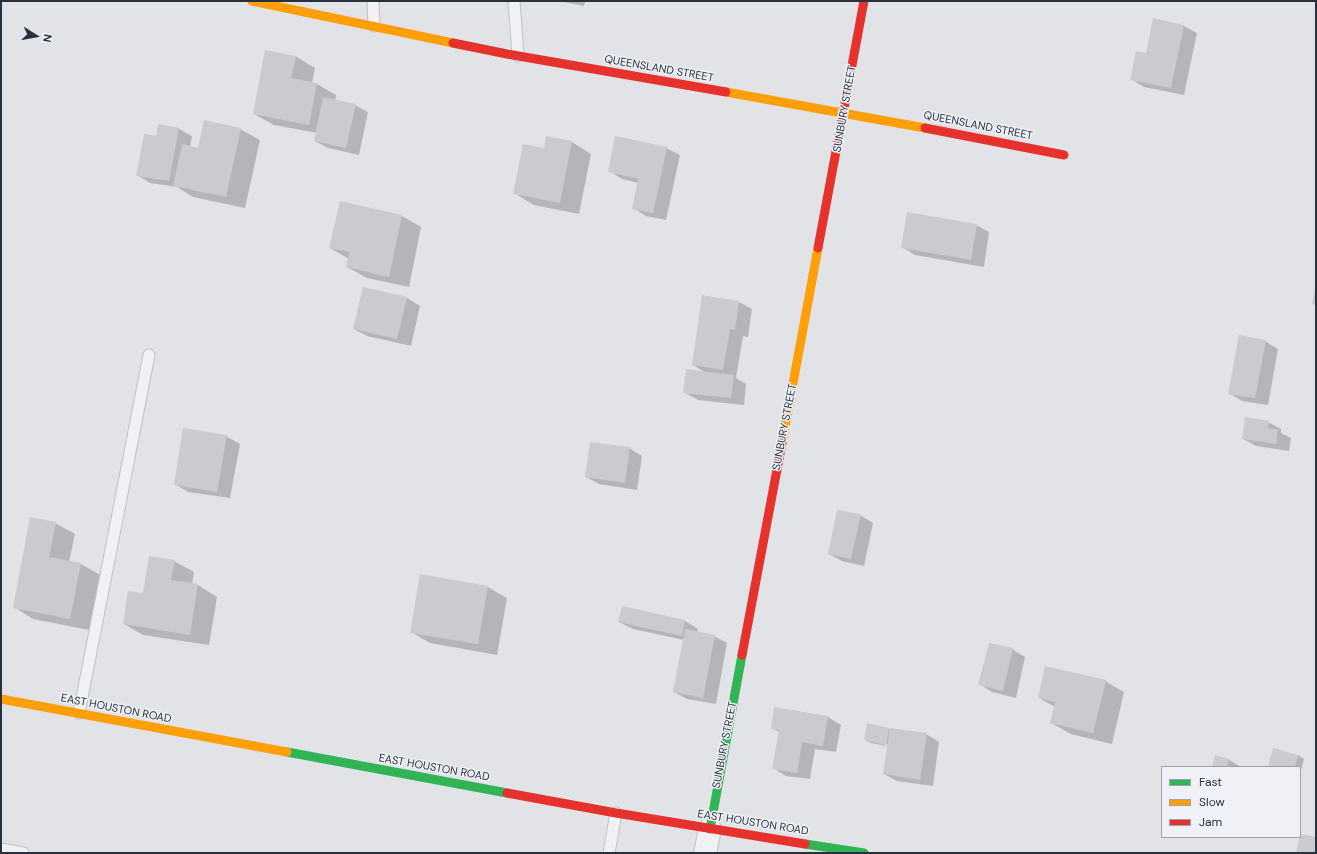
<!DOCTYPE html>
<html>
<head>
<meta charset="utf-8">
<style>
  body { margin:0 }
  #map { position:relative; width:1317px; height:854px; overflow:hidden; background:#e1e3e6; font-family:"DM Sans",sans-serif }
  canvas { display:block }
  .frame { position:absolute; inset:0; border:2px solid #282f3f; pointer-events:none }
  .legend { position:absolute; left:1161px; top:766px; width:140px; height:72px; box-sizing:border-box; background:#eff1f6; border:1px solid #9fa3ad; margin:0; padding:5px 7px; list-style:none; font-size:12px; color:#282f3f }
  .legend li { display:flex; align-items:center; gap:8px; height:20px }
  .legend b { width:20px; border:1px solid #9fa3ad }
  .north { position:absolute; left:16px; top:16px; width:40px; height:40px; -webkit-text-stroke:3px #eff1f6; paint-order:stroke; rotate:101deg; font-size:11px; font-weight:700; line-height:16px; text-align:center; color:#282f3f }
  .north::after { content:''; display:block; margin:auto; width:14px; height:18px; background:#282f3f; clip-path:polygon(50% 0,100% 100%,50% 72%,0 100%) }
</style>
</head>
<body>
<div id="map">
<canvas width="1317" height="854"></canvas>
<div class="frame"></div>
<ul class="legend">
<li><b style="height:5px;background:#30b455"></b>Fast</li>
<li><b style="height:5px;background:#ff9f0a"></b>Slow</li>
<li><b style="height:5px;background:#e5322d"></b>Jam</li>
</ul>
<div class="north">N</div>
</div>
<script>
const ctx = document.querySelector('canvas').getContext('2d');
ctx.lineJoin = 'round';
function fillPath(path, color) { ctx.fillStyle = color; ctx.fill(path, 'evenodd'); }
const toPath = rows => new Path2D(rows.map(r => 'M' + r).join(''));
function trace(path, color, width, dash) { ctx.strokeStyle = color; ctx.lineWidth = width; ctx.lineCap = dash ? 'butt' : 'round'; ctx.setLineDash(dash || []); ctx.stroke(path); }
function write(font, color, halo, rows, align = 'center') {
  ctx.font = font + ' "DM Sans",sans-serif'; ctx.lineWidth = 3; ctx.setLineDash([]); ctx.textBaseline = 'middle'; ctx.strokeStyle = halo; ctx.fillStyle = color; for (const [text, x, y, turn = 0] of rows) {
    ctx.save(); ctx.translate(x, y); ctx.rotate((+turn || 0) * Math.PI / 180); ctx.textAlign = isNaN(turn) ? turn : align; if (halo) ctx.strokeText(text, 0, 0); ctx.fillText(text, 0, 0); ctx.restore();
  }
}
const shadow = toPath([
  [558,1,585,1,584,6],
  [1154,20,1184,26,1197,33,1184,95,1144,87,1131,79,1147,54],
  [295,56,315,68,312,83,317,84,336,95,335,101,355,105,368,112,359,155,328,148,315,141,317,133,274,125,254,114],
  [179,129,192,136,190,147,199,149,240,129,260,140,245,208,193,197,177,187,150,183,137,175,157,137],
  [547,138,572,142,591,154,579,214,534,205,514,193,545,150],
  [666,148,680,155,666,220,646,216,633,208,638,183,622,179,609,171],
  [340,202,402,216,421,227,409,287,367,278,347,267,349,259,330,248],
  [976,225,989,232,984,267,915,255,902,247],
  [363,288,407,298,420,306,411,346,367,336,354,329],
  [703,296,739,302,752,309,748,337,743,336,736,378,746,384,744,405,698,400,684,392,706,373,693,365],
  [1265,341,1278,349,1268,405,1242,401,1229,393],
  [1268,422,1281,429,1281,433,1291,438,1289,451,1256,446,1243,439],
  [226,436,240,444,230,498,188,492,175,484],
  [629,448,642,456,637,490,599,484,586,477],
  [860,515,873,523,864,566,842,561,829,554],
  [55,523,75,534,69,562,81,564,100,575,89,630,33,619,14,607],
  [174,561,194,572,192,584,198,585,217,597,209,645,143,635,124,624,144,594],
  [488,587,507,598,497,655,430,643,411,632],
  [623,608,685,621,698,629,697,633,714,636,727,643,716,704,687,699,674,692,684,640,633,629,619,622],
  [1012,649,1025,657,1016,698,992,692,979,684],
  [1105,681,1124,692,1112,744,1071,734,1051,723,1055,707,1039,698],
  [828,717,841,725,836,752,815,749,810,779,786,776,773,768,779,732,772,728],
  [889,729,926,734,939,742,933,786,897,781,884,774,888,745,882,741,881,743,887,746,871,743,865,740],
  [1298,755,1304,759,1300,774,1300,767,1269,767],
  [1229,760,1241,767,1213,767]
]);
const building = toPath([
  [1153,18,1184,25,1171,88,1130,80,1136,51,1146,53],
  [265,50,296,56,291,78,317,83,309,125,253,114],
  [323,97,356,104,346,148,314,141],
  [204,120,241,128,226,197,173,186,182,144,198,148],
  [158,124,179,128,169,181,136,176,144,134,156,136],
  [546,136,572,141,560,203,513,194,523,144,544,148],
  [615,136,667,147,653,213,632,209,638,179,608,172],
  [340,201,402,215,389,277,346,267,349,252,329,248],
  [907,212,977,224,971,260,901,248],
  [1315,286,1316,287,1316,305,1312,304],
  [363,287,407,297,397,339,353,329],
  [702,295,739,301,735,330,730,329,723,370,692,365],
  [1239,335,1266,340,1255,398,1228,394],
  [686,369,734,375,731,398,683,393],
  [1245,417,1269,421,1268,428,1278,430,1276,444,1242,439],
  [183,428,227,435,217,492,174,485],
  [590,442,630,447,625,483,585,477],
  [837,510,861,514,851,559,828,554],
  [30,517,56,522,49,557,81,563,70,619,13,608],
  [149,556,175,560,171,580,198,584,190,635,123,624,128,591,143,593],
  [420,574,488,586,478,644,410,633],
  [622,606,685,620,682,636,618,622],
  [685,629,715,635,703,698,673,692],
  [989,643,1013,648,1003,691,978,685],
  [1045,666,1106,680,1093,733,1050,723,1055,702,1038,698],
  [774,707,828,716,823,746,802,742,797,773,772,769,779,730,771,729],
  [867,723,889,728,886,745,864,740],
  [890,728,927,733,920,780,883,774],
  [1273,748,1298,755,1295,767,1268,767],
  [1215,755,1229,759,1227,767,1212,767],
  [1300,834,1316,837,1316,853,1296,853]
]);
const lane = toPath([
  [373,1,374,26],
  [514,1,518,56],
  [79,713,149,355],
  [1,849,23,853],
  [609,853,616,813]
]);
const street = toPath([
  [705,853,710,829]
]);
const fast = toPath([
  [287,752,507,793],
  [710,829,742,655],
  [805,844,864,853]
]);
const slow = toPath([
  [252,1,453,43],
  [726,92,925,128],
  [782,443,818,248],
  [1,699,287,752]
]);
const jam = toPath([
  [453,43,507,54,726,92],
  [925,128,1064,155],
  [818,248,864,1],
  [742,655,782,443],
  [507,793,616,813,805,844]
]);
const streetNames = [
  ["QUEENSLAND STREET",659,69,10],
  ["SUNBURY STREET",845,109,-80],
  ["QUEENSLAND STREET",978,126,11],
  ["SUNBURY STREET",785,427,-79],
  ["EAST HOUSTON ROAD",116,709,11],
  ["SUNBURY STREET",725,745,-79],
  ["EAST HOUSTON ROAD",434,768,10],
  ["EAST HOUSTON ROAD",753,823,9]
];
fillPath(shadow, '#0003');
fillPath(building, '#cacbce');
trace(lane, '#bfc1c4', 13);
trace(street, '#bfc1c4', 24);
trace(lane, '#f1f1f3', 11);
trace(street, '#f1f1f3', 22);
trace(fast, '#30b455', 9);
trace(slow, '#ff9f0a', 9);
trace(jam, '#e5322d', 9);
write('11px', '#282f3f', '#eff1f6', streetNames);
</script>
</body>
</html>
